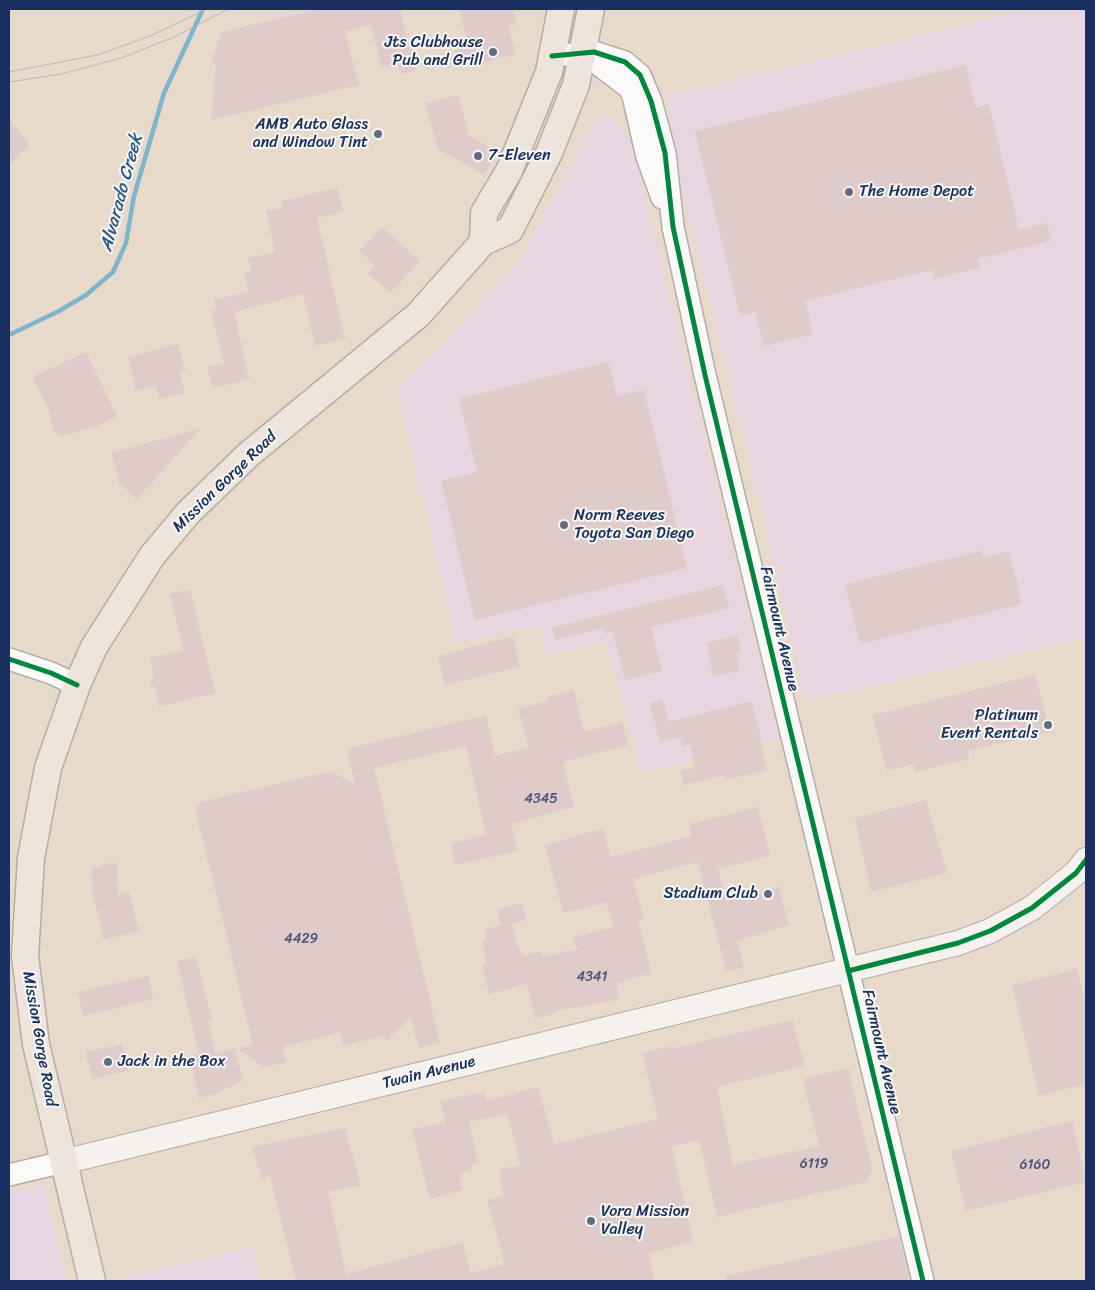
<!DOCTYPE html>
<html>
<head>
<meta charset="utf-8">
<style>
  body { margin:0 }
  #map { position:relative; width:1095px; height:1290px; overflow:hidden; background:#e7dacb; font-family:Sriracha,sans-serif }
  canvas { display:block }
  .frame { position:absolute; inset:0; border:10px solid #1b2f5e; pointer-events:none }
</style>
</head>
<body>
<div id="map">
<canvas width="1095" height="1290"></canvas>
<div class="frame"></div>
</div>
<script>
const ctx = document.querySelector('canvas').getContext('2d');
ctx.lineJoin = 'round';
function fillPath(path, color) { ctx.fillStyle = color; ctx.fill(path, 'evenodd'); }
const toPath = rows => new Path2D(rows.map(r => 'M' + r).join(''));
function trace(path, color, width, dash) { ctx.strokeStyle = color; ctx.lineWidth = width; ctx.lineCap = dash ? 'butt' : 'round'; ctx.setLineDash(dash || []); ctx.stroke(path); }
function write(font, color, halo, rows, align = 'center') {
  ctx.font = font + ' Sriracha,sans-serif'; ctx.lineWidth = 4; ctx.setLineDash([]); ctx.textBaseline = 'middle'; ctx.strokeStyle = halo; ctx.fillStyle = color; for (const [text, x, y, turn = 0] of rows) {
    ctx.save(); ctx.translate(x, y); ctx.rotate((+turn || 0) * Math.PI / 180); ctx.textAlign = isNaN(turn) ? turn : align; if (halo) ctx.strokeText(text, 0, 0); ctx.fillText(text, 0, 0); ctx.restore();
  }
}
const built = toPath([
  [1030,9,1086,9,1086,638,805,701,763,516,666,126,666,103,671,95],
  [604,115,613,118,631,139,779,739,641,773,606,641,547,655,540,625,456,643,397,389,447,340,518,262,590,128,596,118],
  [44,1184,67,1281,9,1281,9,1192],
  [253,1247,261,1281,129,1281,128,1275]
]);
const stream = toPath([
  [9,335,59,311,86,295,113,272,126,243,134,196,164,93,203,9]
]);
const building = toPath([
  [319,9,400,9,415,71,401,74,398,63,381,67,371,25,345,31,359,85,211,120,216,63,211,64,221,32],
  [459,9,513,9,517,24,508,26,516,54,474,65,472,61,458,65,454,50,468,46],
  [966,65,976,108,989,104,1019,230,1047,223,1051,241,978,259,980,268,934,279,932,270,805,301,813,334,764,346,755,312,740,316,695,131],
  [458,95,469,135,497,152,484,175,438,149,425,103],
  [9,118,30,145,9,165],
  [337,188,343,212,317,218,345,339,315,346,303,294,234,312,249,379,213,388,207,367,224,363,211,310,216,309,214,300,249,291,244,273,252,271,248,258,275,252,266,211,282,208,281,201],
  [382,227,420,261,390,293,368,273,375,265,359,251],
  [178,344,185,371,179,372,185,393,160,399,156,386,136,391,128,357],
  [86,352,117,416,98,426,62,436,54,432,49,410,32,377],
  [608,362,617,396,644,390,687,568,475,620,441,481,477,472,459,399],
  [201,428,137,499,120,484,111,453],
  [981,551,983,558,1009,551,1022,604,860,644,845,584],
  [723,585,729,608,651,627,662,671,625,680,613,632,606,633,604,628,555,640,552,628],
  [190,589,215,693,159,707,155,687,149,684,154,674,150,658,183,650,170,594],
  [737,635,742,652,736,654,740,670,713,677,707,643],
  [513,636,520,667,445,685,438,656],
  [1035,675,1050,732,968,751,969,759,915,772,913,764,887,771,873,715],
  [574,690,584,732,622,722,628,745,563,762,574,807,511,824,518,851,455,865,450,844,486,834,466,746,374,768,440,1043,419,1048,411,1017,386,1041,384,1036,343,1046,340,1033,283,1047,286,1062,263,1067,237,1048,253,1044,195,808,200,802,331,771,355,785,347,749,486,715,495,756,529,747,518,709,550,700,549,696],
  [662,699,669,722,751,701,762,741,760,741,767,770,726,780,725,775,684,785,681,771,695,768,690,744,682,746,680,737,660,742,650,703],
  [926,800,947,873,871,892,855,818],
  [758,807,770,856,718,869,726,901,779,887,789,925,737,941,744,968,726,971,698,862,633,879,644,920,638,921,651,973,616,984,619,997,612,1001,555,1011,555,1013,535,1019,527,984,489,994,482,966,487,965,482,941,487,939,485,930,501,925,498,909,522,903,526,920,512,924,518,947,524,956,541,951,542,957,577,949,573,937,613,927,607,903,563,913,545,845,604,828,610,857,692,836,689,824],
  [117,863,118,894,129,891,139,931,104,940,92,891,91,867,102,867,102,864],
  [196,957,212,1021,208,1022,216,1053,235,1048,243,1081,234,1083,235,1086,219,1090,219,1093,199,1098,189,1057,199,1054,177,961],
  [1077,969,1086,1009,1086,1084,1039,1096,1012,985],
  [148,976,153,999,83,1016,78,992],
  [792,1020,805,1066,717,1087,733,1165,819,1146,803,1079,848,1068,872,1170,866,1182,717,1217,699,1140,672,1147,693,1241,649,1254,654,1281,296,1281,270,1176,262,1179,252,1147,345,1128,361,1186,328,1191,346,1274,463,1242,470,1273,505,1264,487,1200,503,1196,499,1170,520,1165,508,1114,469,1122,478,1163,471,1165,472,1170,459,1174,463,1190,430,1199,412,1129,446,1122,440,1101,484,1092,486,1101,538,1087,554,1144,658,1119,642,1053,670,1046,670,1049],
  [122,1044,128,1071,92,1079,86,1052],
  [1072,1121,1086,1182,966,1211,951,1151],
  [899,1236,910,1281,726,1281,726,1276]
]);
const tertiary = toPath([
  [582,52,629,88,633,96,647,157,662,198],
  [552,56,594,52,625,62,640,75,651,101,665,153,673,227,705,375,923,1281],
  [9,659,51,673,77,685],
  [9,1175,63,1162]
]);
const secondary = toPath([
  [63,1162,958,943,990,931,1032,908,1076,873,1086,860]
]);
const primary = toPath([
  [483,242,484,213,509,171,549,72,561,9],
  [92,1281,36,1044,25,956,31,858,48,768,77,685,94,647,152,556,188,513,248,455,418,315,483,242,510,230,549,153,576,85,591,9]
]);
const tram = toPath([
  [9,72,97,55,150,36,207,9],
  [9,82,61,74,121,58,174,37,228,9]
]);
const cycleway = toPath([
  [552,56,594,52,625,62,640,75,651,101,665,153,673,227,705,375,923,1281],
  [9,659,51,673,77,685],
  [848,971,958,943,990,931,1032,908,1076,873,1086,860]
]);
const markers = [
  [493,52,5,"#626b84"],
  [378,134,5,"#626b84"],
  [478,156,5,"#626b84"],
  [849,192,5,"#626b84"],
  [564,525,5,"#626b84"],
  [1048,725,5,"#626b84"],
  [768,894,5,"#626b84"],
  [108,1062,5,"#626b84"],
  [591,1221,5,"#626b84"]
];
const numberNames = [
  ["4345",541,799],
  ["4429",301,939],
  ["4341",592,977],
  ["6119",814,1164],
  ["6160",1035,1165]
];
const poiNames = [
  ["Jts Clubhouse",483,43,"right"],
  ["Pub and Grill",483,61,"right"],
  ["AMB Auto Glass",368,125,"right"],
  ["and Window Tint",368,143,"right"],
  ["7-Eleven",488,156],
  ["The Home Depot",859,192],
  ["Norm Reeves",574,516],
  ["Toyota San Diego",574,534],
  ["Platinum",1038,716,"right"],
  ["Event Rentals",1038,734,"right"],
  ["Stadium Club",758,894,"right"],
  ["Jack in the Box",118,1062],
  ["Vora Mission",601,1212],
  ["Valley",601,1230]
];
const streetNames = [
  ["Mission Gorge Road",225,482,-44],
  ["Fairmount Avenue",779,629,77],
  ["Mission Gorge Road",39,1039,80],
  ["Fairmount Avenue",881,1052,77],
  ["Twain Avenue",429,1073,-14]
];
const waterNames = [
  ["Alvarado Creek",122,193,-75]
];
fillPath(built, '#e7d6df');
trace(stream, '#7db6cc', 4.5);
fillPath(building, '#e0cbcb');
trace(tertiary, '#b3ada8', 24);
trace(secondary, '#b3ada8', 26);
trace(primary, '#b3ada8', 29);
trace(tertiary, '#fbf9f7', 21);
trace(secondary, '#f5f1ed', 24);
trace(primary, '#eee4dc', 26);
trace(tram, '#b6b6b9', 1);
trace(cycleway, '#00873e', 5);
for (const [x, y, r, color] of markers) { const dot = new Path2D(); dot.arc(x, y, r, 0, 2 * Math.PI); ctx.fillStyle = color; ctx.fill(dot); trace(dot, '#f6f6f2', 2); }
write('14px', '#4c5679', null, numberNames);
write('16px', '#1b2f5e', '#f6f6f2', poiNames, 'left');
write('16px', '#1b2f5e', '#f6f6f2', streetNames);
write('italic 18px', '#2e5985', '#f6f6f2', waterNames);
</script>
</body>
</html>
